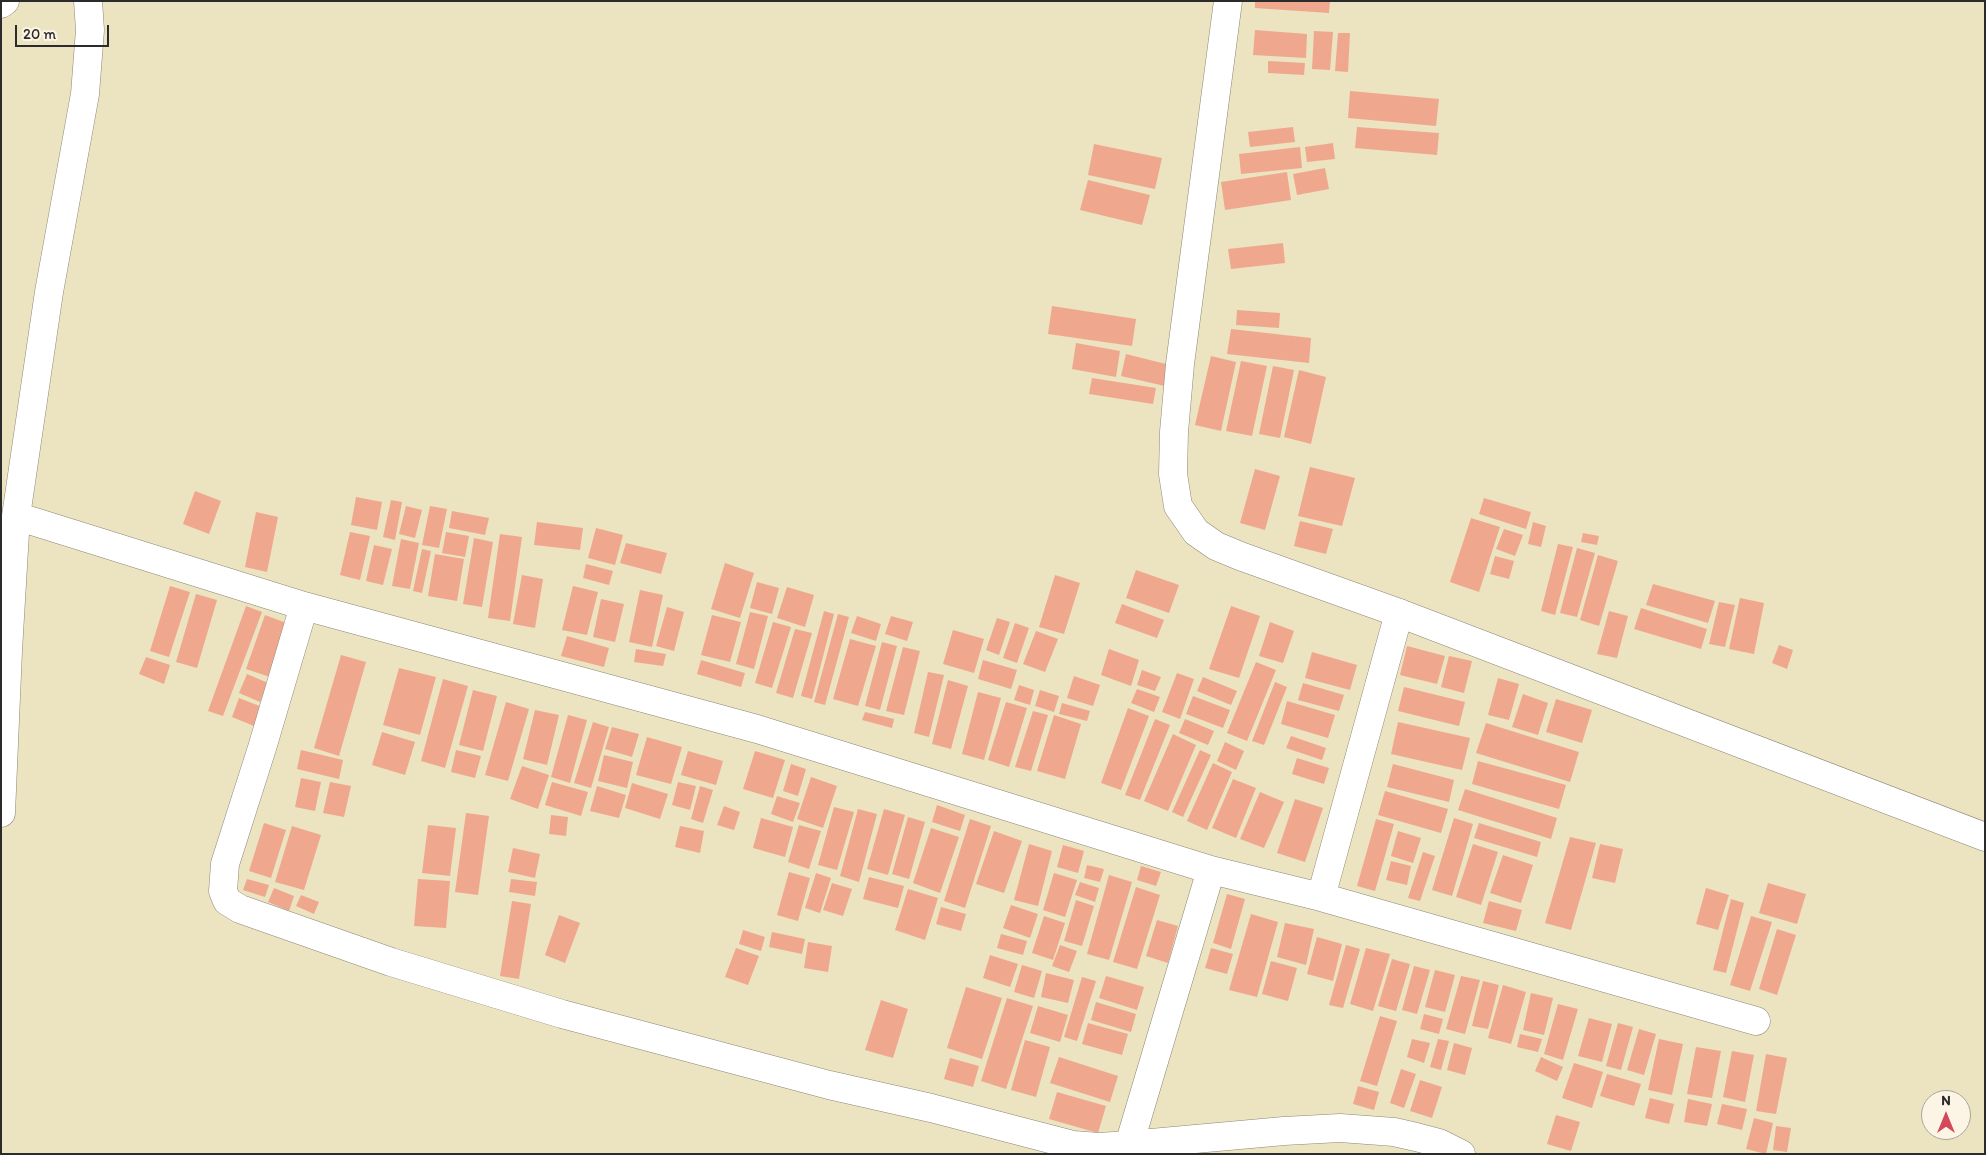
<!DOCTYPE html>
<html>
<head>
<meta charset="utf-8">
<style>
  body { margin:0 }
  #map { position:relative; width:1986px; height:1155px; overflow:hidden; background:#ece3c1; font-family:Itim,sans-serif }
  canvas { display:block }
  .frame { position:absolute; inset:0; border:2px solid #2b2b2b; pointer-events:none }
  .north { position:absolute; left:1921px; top:1090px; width:50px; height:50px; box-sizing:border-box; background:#fcf5e5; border:1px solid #a8a49b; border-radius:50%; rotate:0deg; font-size:14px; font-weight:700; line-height:20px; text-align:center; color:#2b2b2b }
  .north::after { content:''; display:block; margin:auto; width:18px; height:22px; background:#d1495b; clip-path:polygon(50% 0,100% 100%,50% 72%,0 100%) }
  .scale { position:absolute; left:15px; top:25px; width:94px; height:22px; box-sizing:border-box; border:2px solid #2b2b2b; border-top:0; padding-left:6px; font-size:15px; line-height:18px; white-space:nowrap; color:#2b2b2b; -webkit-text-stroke:4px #fcf5e5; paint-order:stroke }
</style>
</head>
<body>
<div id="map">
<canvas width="1986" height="1155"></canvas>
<div class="frame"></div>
<div class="north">N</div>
<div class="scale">20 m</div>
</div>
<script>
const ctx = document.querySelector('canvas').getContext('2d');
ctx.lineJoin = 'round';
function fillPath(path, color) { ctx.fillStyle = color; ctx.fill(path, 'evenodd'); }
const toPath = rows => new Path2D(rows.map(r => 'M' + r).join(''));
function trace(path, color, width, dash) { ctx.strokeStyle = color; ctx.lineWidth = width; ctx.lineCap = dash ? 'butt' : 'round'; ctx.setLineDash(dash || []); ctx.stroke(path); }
const building = toPath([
  [1255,1,1330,1,1329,13,1255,8],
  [1255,30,1307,34,1306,58,1253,55],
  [1314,31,1333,32,1330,70,1312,69],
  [1338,33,1350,33,1348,72,1335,71],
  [1268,61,1305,63,1304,75,1268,73],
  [1350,91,1439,99,1436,126,1348,118],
  [1293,127,1295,142,1250,147,1248,132],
  [1357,127,1439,133,1437,155,1355,148],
  [1333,143,1335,159,1307,162,1305,147],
  [1094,144,1162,158,1155,189,1088,175],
  [1300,147,1302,168,1241,174,1239,154],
  [1325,168,1329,189,1297,195,1293,174],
  [1287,172,1291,200,1225,210,1221,182],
  [1088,180,1150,195,1142,225,1080,210],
  [1283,243,1285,263,1231,269,1228,249],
  [1052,306,1136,319,1132,346,1048,334],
  [1237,310,1280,313,1279,328,1236,325],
  [1231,329,1311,338,1309,363,1227,354],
  [1076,343,1120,351,1116,377,1072,369],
  [1126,354,1174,366,1169,387,1121,376],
  [1211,356,1236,362,1221,431,1195,425],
  [1241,361,1267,366,1252,436,1226,431],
  [1273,366,1294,370,1280,438,1259,434],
  [1299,370,1326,377,1311,444,1284,437],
  [1092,378,1156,388,1153,404,1089,394],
  [1310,467,1355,478,1342,526,1298,516],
  [1255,469,1280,476,1265,530,1240,523],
  [195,491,221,501,209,534,183,524],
  [356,497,382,502,377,530,351,525],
  [1484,498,1531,512,1526,529,1479,514],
  [391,500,402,502,395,540,383,537],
  [406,506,422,510,415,538,399,534],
  [430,506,447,509,439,548,422,545],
  [452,511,489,518,485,535,449,528],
  [256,512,278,517,267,572,245,567],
  [1471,518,1500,527,1479,592,1450,582],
  [1300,521,1333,529,1326,554,1294,546],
  [537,522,583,528,580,550,534,545],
  [1533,522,1546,526,1541,547,1528,544],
  [596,528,623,535,615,565,588,558],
  [1504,529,1523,535,1515,556,1496,549],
  [350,532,370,536,360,580,340,575],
  [446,532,469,536,465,557,442,553],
  [1583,533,1599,536,1597,545,1581,542],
  [500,534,522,537,510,621,488,618],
  [474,538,493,542,482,607,463,604],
  [401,539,419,543,410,589,392,586],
  [626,543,667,553,661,574,620,563],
  [1558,544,1573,547,1555,615,1541,611],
  [374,545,392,549,383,585,366,581],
  [1577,548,1595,553,1577,617,1560,613],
  [422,549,431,551,422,593,413,591],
  [435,554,464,559,457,601,428,596],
  [1598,555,1618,561,1599,626,1580,620],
  [1495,556,1514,561,1509,579,1490,574],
  [725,563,754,573,740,618,711,609],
  [586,564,613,571,609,585,583,578],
  [1136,570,1179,585,1169,613,1126,598],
  [522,575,543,579,535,628,513,624],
  [1055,575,1080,583,1064,634,1039,627],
  [757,582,779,588,772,614,750,608],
  [1653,584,1715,601,1708,623,1646,605],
  [170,586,190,592,169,657,150,651],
  [573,586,598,592,587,635,562,630],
  [787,587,814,595,805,627,777,618],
  [640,590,663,595,652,647,629,642],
  [196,594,217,600,197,668,176,662],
  [1740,598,1764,603,1754,654,1729,649],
  [601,599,624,604,615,642,593,637],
  [1719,602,1735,605,1725,647,1709,644],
  [1122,604,1164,620,1157,638,1115,623],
  [246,606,262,612,223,716,208,711],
  [1231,606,1260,616,1239,678,1209,669],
  [667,607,684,612,674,651,656,646],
  [1641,608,1707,629,1701,649,1634,629],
  [824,611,834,614,812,699,801,696],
  [1609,611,1628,616,1617,658,1597,654],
  [750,612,768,616,754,669,736,664],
  [838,614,849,617,825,705,814,702],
  [265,615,289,624,270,677,246,669],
  [712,615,741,622,730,662,701,655],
  [857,616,881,624,876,641,851,633],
  [891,616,913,622,907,641,885,634],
  [997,618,1010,622,999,655,986,650],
  [773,622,791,627,772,688,755,683],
  [1270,622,1294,631,1283,663,1259,656],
  [1015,623,1029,628,1017,663,1003,658],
  [795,629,812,633,793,698,776,693],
  [953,630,984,639,974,673,943,664],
  [1036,631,1058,639,1045,672,1023,664],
  [567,636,609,648,604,667,561,656],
  [850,639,876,646,858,706,833,699],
  [882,642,897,646,880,710,865,706],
  [1779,645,1793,650,1787,669,1772,663],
  [1407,646,1445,656,1437,684,1400,675],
  [903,647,920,651,904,715,886,711],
  [636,649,666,654,663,666,634,662],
  [1109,649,1139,660,1131,686,1101,675],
  [1312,652,1357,665,1350,690,1305,678],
  [341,655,366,662,339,756,314,748],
  [1449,656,1472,661,1464,693,1441,687],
  [146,657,170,665,164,684,139,674],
  [701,660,745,673,741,687,697,674],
  [983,660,1017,670,1011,689,978,679],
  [1256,662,1276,670,1247,741,1227,733],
  [399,668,436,677,420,735,383,725],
  [1142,670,1161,677,1155,691,1137,685],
  [928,672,944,675,929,737,914,733],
  [1177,673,1194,679,1180,719,1162,712],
  [247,674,268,683,260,702,239,693],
  [1074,676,1100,685,1093,706,1067,698],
  [1203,677,1237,691,1231,705,1197,691],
  [1498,678,1519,684,1509,720,1488,715],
  [443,679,468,686,445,768,421,761],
  [948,680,968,686,951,749,932,744],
  [1275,682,1287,687,1264,745,1252,741],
  [1303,683,1344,695,1339,711,1298,700],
  [1019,685,1034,690,1030,705,1014,700],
  [1404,687,1465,702,1459,726,1398,711],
  [1137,689,1160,697,1154,712,1131,703],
  [473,690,497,696,483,751,459,745],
  [1040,690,1059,696,1054,712,1035,706],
  [978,692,1001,698,984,760,962,754],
  [1523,694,1548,703,1538,735,1512,727],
  [1193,696,1230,710,1223,728,1186,714],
  [239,698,262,707,254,726,232,717],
  [1556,699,1592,710,1582,743,1546,732],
  [1287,701,1335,715,1328,738,1281,724],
  [506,702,529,709,508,781,485,775],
  [1006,702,1027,708,1009,767,988,760],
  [1062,703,1090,711,1087,721,1059,714],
  [1128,708,1149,716,1121,790,1101,783],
  [535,710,559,715,547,765,523,759],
  [1033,711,1048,715,1031,771,1015,767],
  [865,712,894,719,892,728,862,720],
  [568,715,587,720,570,783,551,777],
  [1054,715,1081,724,1065,779,1037,771],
  [1155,719,1170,725,1140,800,1125,795],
  [1185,719,1214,731,1208,745,1179,733],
  [593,722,609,727,591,788,574,783],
  [1398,722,1470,738,1462,770,1391,754],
  [1486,723,1579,752,1570,782,1476,753],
  [612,727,639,734,632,757,605,749],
  [382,732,415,742,405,775,372,765],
  [1173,734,1196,745,1168,811,1144,801],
  [1291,736,1326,748,1322,760,1286,748],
  [647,737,682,747,671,784,636,775],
  [1225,742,1244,751,1236,770,1217,761],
  [301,750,343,760,339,779,297,769],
  [456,750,481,756,475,778,451,772],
  [1200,750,1211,755,1183,817,1172,812],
  [688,751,723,761,716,785,681,775],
  [755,751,785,760,773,798,743,789],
  [604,755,633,762,627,788,598,781],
  [1297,758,1329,768,1324,784,1292,774],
  [1478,761,1566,785,1559,809,1472,784],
  [1213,763,1232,772,1207,830,1187,821],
  [791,764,806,769,798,796,783,791],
  [1393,764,1454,780,1449,802,1387,787],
  [522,766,549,775,538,809,510,799],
  [811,777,837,786,823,828,797,819],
  [301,778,321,782,315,811,295,807],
  [1233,779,1256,788,1236,838,1212,828],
  [330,782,351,786,344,817,323,813],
  [552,782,588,792,581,816,545,805],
  [678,782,696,786,690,810,672,805],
  [632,783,668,794,660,819,625,808],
  [597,786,626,795,619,818,590,811],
  [700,786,713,790,703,823,691,819],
  [1465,789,1557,818,1551,839,1458,810],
  [1385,791,1448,809,1441,833,1378,815],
  [1260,792,1284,802,1264,848,1240,839],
  [777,796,800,803,793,822,771,814],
  [1295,799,1323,808,1305,862,1277,853],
  [937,805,965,815,960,831,932,822],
  [724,806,740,812,734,830,717,825],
  [834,807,854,812,837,870,818,865],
  [858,809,877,814,859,882,840,876],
  [884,809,905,815,888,875,867,869],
  [466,813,489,816,478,895,455,892],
  [551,815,568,817,566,836,549,834],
  [908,817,925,822,909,879,892,874],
  [761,818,793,827,785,857,753,848],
  [1454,818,1473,824,1452,896,1432,890],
  [970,819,991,826,965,908,944,901],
  [1376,819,1394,824,1375,891,1357,886],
  [264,823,286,830,271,878,249,871],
  [1479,823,1541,842,1537,857,1474,838],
  [428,825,456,828,450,876,422,873],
  [799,825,821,831,809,869,788,862],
  [292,826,321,835,304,890,275,882],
  [680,826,704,831,700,853,675,847],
  [931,828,959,837,940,893,913,883],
  [994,831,1022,841,1004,893,976,884],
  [1398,831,1421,838,1413,863,1391,856],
  [1570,837,1596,843,1571,930,1545,923],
  [1029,844,1052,851,1038,906,1014,900],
  [1473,844,1498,852,1481,905,1456,897],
  [1600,844,1623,849,1615,883,1592,878],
  [1063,845,1084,851,1078,873,1057,867],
  [513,848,540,854,535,878,508,872],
  [1423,852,1435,856,1420,901,1408,898],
  [1503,855,1533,865,1521,903,1490,893],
  [1391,861,1411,866,1407,885,1386,880],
  [1087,865,1104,869,1100,882,1084,878],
  [1141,866,1161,872,1156,886,1137,880],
  [789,872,810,878,798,921,777,915],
  [816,873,831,878,820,913,805,908],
  [1054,873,1077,880,1065,917,1043,910],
  [1109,875,1132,882,1109,960,1087,954],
  [869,877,904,886,898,908,863,899],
  [247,879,269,885,265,897,243,890],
  [418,879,450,881,446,928,414,926],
  [511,879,537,882,535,896,509,892],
  [1080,882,1099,888,1095,902,1075,895],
  [832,883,852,889,843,916,823,910],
  [1768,883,1806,894,1797,924,1759,913],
  [1136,887,1160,895,1137,969,1113,962],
  [274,888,294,896,289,911,268,902],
  [1706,888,1729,895,1718,930,1696,924],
  [908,889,938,898,925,940,895,930],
  [1227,894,1245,899,1231,949,1213,943],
  [301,895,319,902,314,914,296,906],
  [1731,899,1744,903,1726,973,1713,970],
  [1076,900,1094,906,1082,946,1064,941],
  [512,901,531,904,519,979,500,976],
  [1489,901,1522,910,1516,931,1483,923],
  [1011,905,1038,914,1030,938,1003,928],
  [941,907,966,914,961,931,936,924],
  [1251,914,1278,922,1257,997,1229,990],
  [559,915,580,923,565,963,545,955],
  [1044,916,1065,923,1053,960,1032,953],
  [1751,916,1772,922,1750,991,1730,985],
  [1157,920,1178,926,1168,963,1146,956],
  [1285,923,1314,929,1306,965,1277,957],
  [1777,929,1796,935,1777,995,1759,989],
  [743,930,765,937,761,951,739,944],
  [772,932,805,939,802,954,769,947],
  [1001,934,1027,941,1023,955,997,948],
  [1317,937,1342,944,1333,981,1307,974],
  [808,942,832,946,828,972,804,968],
  [1060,945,1077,951,1069,972,1052,966],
  [1346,945,1360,949,1343,1008,1329,1005],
  [736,948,759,956,748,985,725,977],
  [1211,948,1233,954,1227,974,1205,968],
  [1366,948,1390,954,1373,1011,1350,1004],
  [990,955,1018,964,1010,987,983,978],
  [1392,959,1410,964,1396,1011,1378,1006],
  [1271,961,1297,968,1288,1001,1262,994],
  [1022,965,1042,971,1034,998,1014,992],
  [1414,966,1430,970,1417,1014,1402,1010],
  [1435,970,1455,975,1445,1012,1425,1007],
  [1046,973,1074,980,1068,1003,1041,997],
  [1106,976,1144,987,1137,1010,1099,998],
  [1461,976,1480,980,1465,1034,1446,1029],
  [1082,977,1096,981,1077,1041,1064,1037],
  [1483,981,1499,985,1488,1029,1472,1026],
  [1503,985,1526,992,1511,1044,1488,1038],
  [966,987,1002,998,982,1059,947,1048],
  [1531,993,1553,998,1544,1035,1523,1030],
  [1007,998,1033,1006,1006,1089,981,1081],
  [881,1000,908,1009,893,1058,865,1050],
  [1096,1002,1136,1014,1131,1032,1091,1020],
  [1558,1004,1578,1009,1563,1060,1544,1054],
  [1038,1006,1068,1015,1060,1042,1030,1033],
  [1424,1014,1443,1019,1439,1034,1420,1029],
  [1380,1016,1397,1021,1377,1086,1360,1081],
  [1589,1018,1612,1024,1602,1062,1578,1056],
  [1088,1023,1128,1034,1122,1055,1082,1044],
  [1618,1023,1633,1027,1621,1070,1606,1066],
  [1639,1029,1656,1034,1644,1075,1627,1070],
  [1520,1034,1542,1039,1538,1052,1517,1047],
  [1412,1039,1430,1043,1424,1063,1407,1057],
  [1438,1039,1449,1041,1441,1070,1430,1067],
  [1659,1039,1683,1044,1672,1095,1648,1090],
  [1025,1040,1050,1047,1036,1097,1011,1090],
  [1454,1043,1472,1048,1465,1075,1447,1070],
  [1696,1047,1721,1051,1712,1098,1687,1094],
  [1732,1051,1754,1055,1745,1102,1723,1097],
  [1766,1054,1787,1058,1776,1114,1756,1111],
  [1059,1057,1118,1076,1110,1102,1050,1083],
  [1541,1057,1563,1067,1557,1081,1535,1071],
  [950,1058,979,1066,973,1087,944,1079],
  [1574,1063,1603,1072,1592,1108,1562,1098],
  [1401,1069,1416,1074,1404,1108,1390,1103],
  [1607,1074,1641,1084,1634,1106,1600,1096],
  [1420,1080,1442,1087,1432,1118,1410,1111],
  [1358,1086,1379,1092,1374,1110,1353,1104],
  [1057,1092,1106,1106,1098,1133,1049,1119],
  [1650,1098,1674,1104,1669,1124,1645,1118],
  [1688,1099,1712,1104,1707,1126,1684,1122],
  [1722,1104,1747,1109,1742,1130,1717,1124],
  [1556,1115,1580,1122,1571,1151,1547,1144],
  [1754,1118,1773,1123,1766,1154,1746,1149],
  [1776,1126,1791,1128,1787,1152,1773,1150]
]);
const minor = toPath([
  [16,516,304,606,757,729,1211,870,1321,897,1756,1021],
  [304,606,262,748,225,864,223,891,227,901,240,909,391,962,562,1014,829,1085,931,1108,1073,1145,1099,1147,1129,1145,1211,870],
  [1,813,8,651,16,516,49,292,85,94,90,30,88,1],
  [1321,897,1399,613],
  [1129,1145,1284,1131,1340,1128,1394,1132,1416,1137,1439,1143,1461,1154]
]);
const major = toPath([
  [1228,1,1180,364,1174,432,1173,474,1178,506,1196,532,1216,546,1240,556,1399,613,1985,837],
  [1,4,5,1]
]);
fillPath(building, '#efa88e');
trace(minor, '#8c8776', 29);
trace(major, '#8c8776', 29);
trace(minor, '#fff', 28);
trace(major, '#fff', 28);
</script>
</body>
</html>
